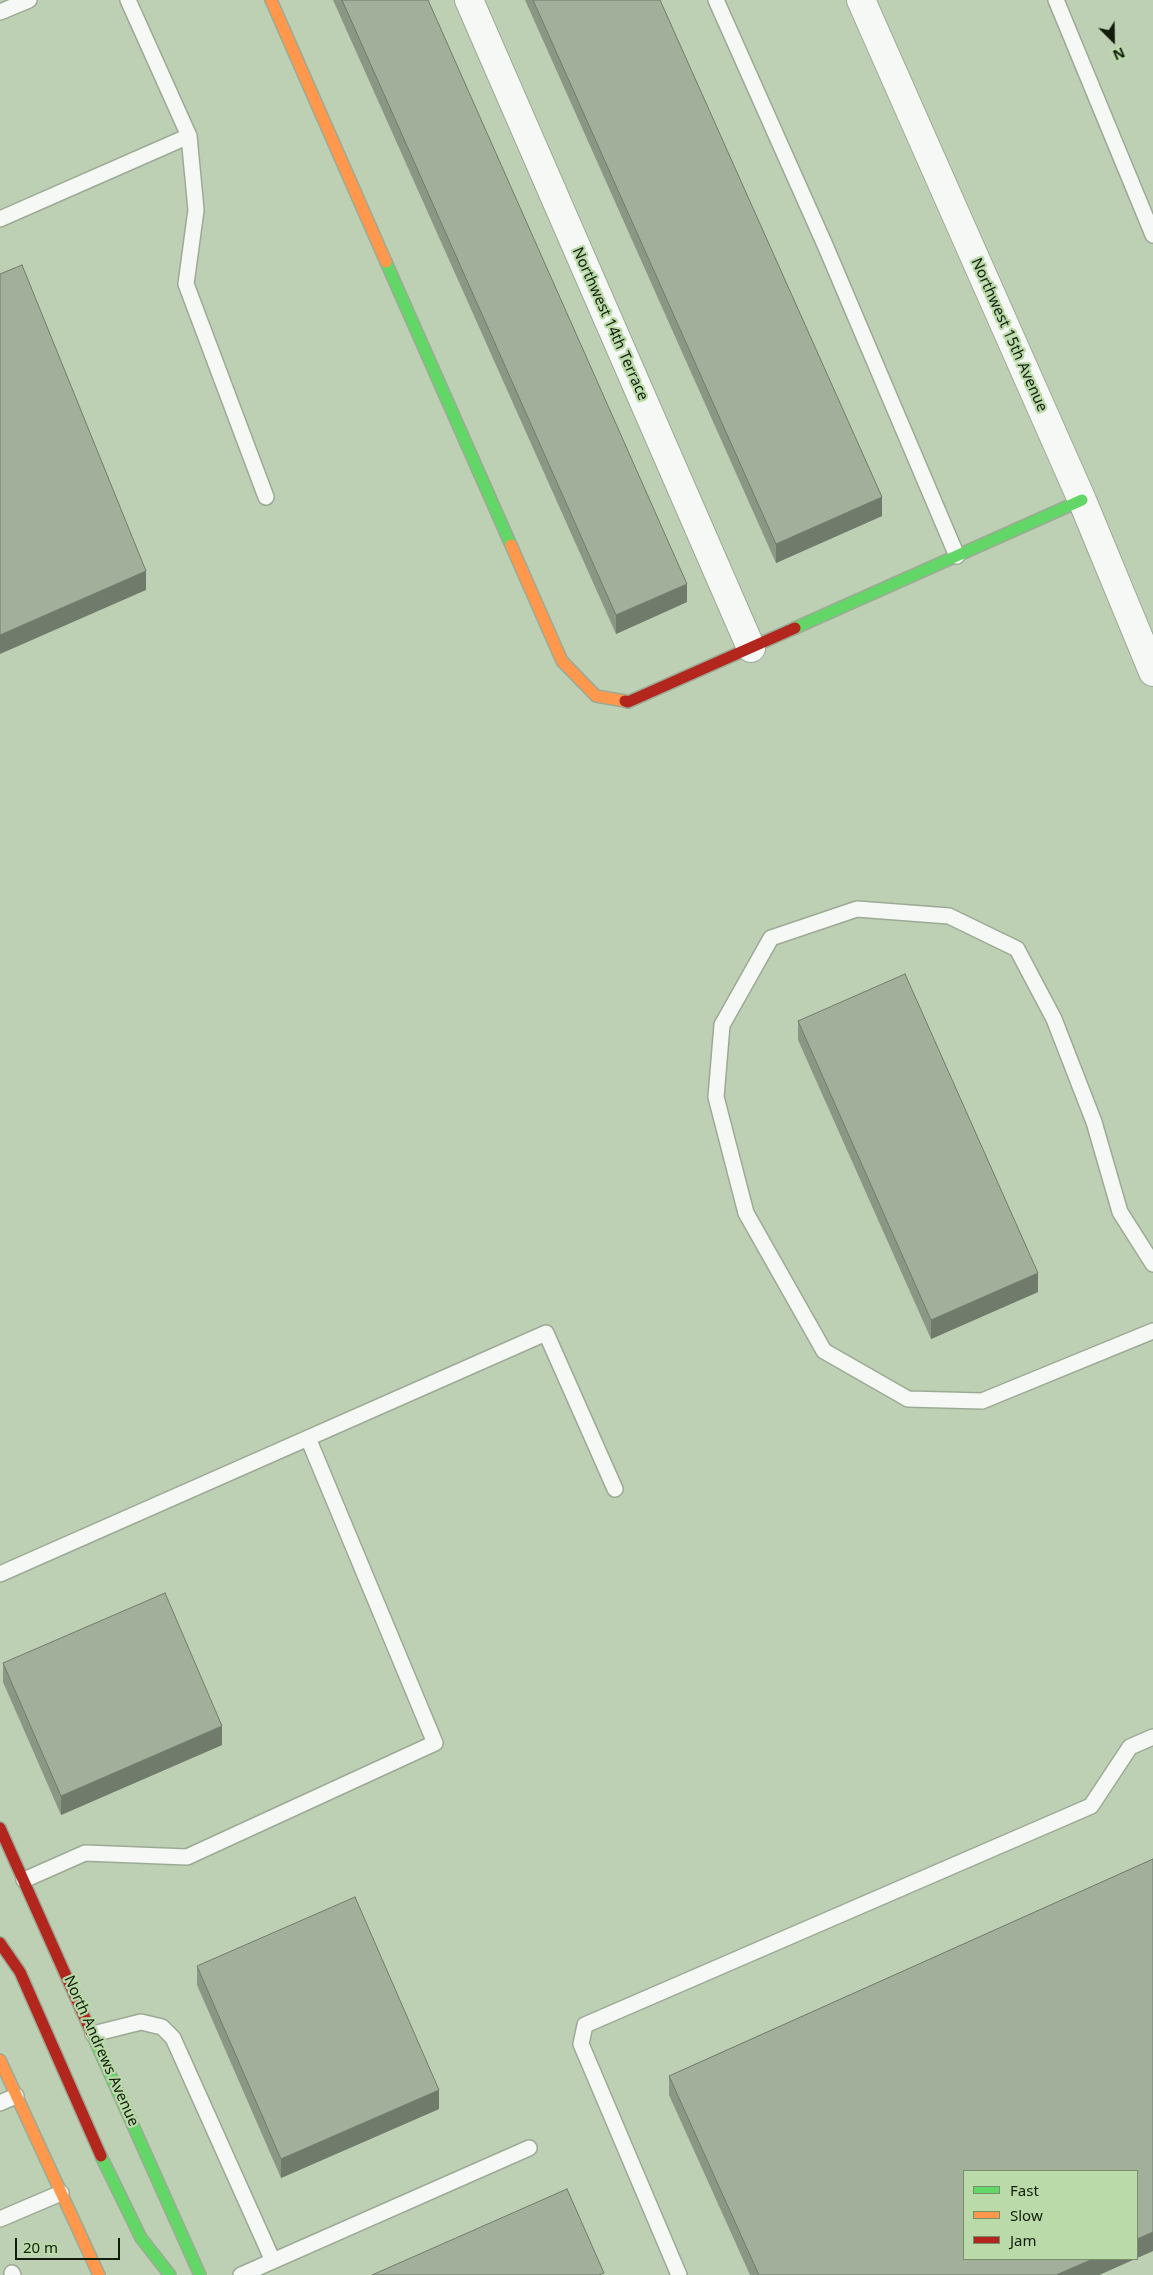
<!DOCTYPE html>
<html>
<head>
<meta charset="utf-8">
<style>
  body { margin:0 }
  #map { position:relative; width:1153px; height:2275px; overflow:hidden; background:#bed0b4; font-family:"Noto Sans",sans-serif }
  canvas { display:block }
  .legend { position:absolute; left:963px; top:2170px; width:175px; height:90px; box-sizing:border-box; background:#badba9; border:1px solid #768f69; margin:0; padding:6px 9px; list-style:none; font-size:15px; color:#111c0a }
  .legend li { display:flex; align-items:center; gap:10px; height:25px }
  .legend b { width:25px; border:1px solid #768f69 }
  .north { position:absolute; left:1088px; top:15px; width:50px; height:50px; -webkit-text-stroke:4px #badba9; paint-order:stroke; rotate:157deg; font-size:14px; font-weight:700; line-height:20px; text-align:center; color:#111c0a }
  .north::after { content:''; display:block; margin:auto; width:18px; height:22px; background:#111c0a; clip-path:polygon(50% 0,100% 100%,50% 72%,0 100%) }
  .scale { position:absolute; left:15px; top:2238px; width:105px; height:22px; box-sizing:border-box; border:2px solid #111c0a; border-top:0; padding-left:6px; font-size:15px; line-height:18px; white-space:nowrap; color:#111c0a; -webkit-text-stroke:4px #badba9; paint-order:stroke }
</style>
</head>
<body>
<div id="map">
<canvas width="1153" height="2275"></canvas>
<ul class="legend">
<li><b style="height:6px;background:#63d668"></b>Fast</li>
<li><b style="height:6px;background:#ff974d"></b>Slow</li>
<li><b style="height:6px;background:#b3261e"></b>Jam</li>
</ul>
<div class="north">N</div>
<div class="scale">20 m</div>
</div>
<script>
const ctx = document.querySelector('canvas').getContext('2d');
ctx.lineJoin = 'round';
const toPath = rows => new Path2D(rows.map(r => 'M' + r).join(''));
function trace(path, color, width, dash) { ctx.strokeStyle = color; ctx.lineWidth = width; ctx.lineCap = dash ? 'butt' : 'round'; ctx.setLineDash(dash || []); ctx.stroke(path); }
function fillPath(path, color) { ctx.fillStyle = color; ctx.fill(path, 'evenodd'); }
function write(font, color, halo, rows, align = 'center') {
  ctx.font = font + ' "Noto Sans",sans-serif'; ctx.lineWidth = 4.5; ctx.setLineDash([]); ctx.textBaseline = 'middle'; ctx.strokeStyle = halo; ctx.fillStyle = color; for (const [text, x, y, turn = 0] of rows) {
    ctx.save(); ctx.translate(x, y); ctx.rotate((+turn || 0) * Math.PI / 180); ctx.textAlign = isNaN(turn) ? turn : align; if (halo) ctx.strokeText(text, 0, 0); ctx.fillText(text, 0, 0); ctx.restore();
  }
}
const lane = toPath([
  [716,0,825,245,957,556],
  [1056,0,1153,235],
  [0,12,29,0],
  [189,136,196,210,186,284,266,497],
  [0,219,189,136,128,0],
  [1153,1264,1120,1212,1094,1122,1054,1019,1017,949,949,916,857,909,771,938,722,1025,716,1097,746,1213,824,1351,908,1399,982,1401,1153,1331],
  [0,1574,546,1333,615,1489],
  [24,1880,85,1853,187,1857,435,1743,308,1438],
  [93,2034,141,2022,162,2027,173,2038,273,2261],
  [0,2103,16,2096],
  [0,2219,61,2193],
  [12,2273,13,2275],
  [241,2275,529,2148],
  [679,2275,581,2044,585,2025,1091,1806,1130,1747,1153,1737]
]);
const street = toPath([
  [469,0,751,648],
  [861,0,1082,500,1153,672]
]);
const fast = toPath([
  [386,262,511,545],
  [795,628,1082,500],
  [92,2034,200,2275],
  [101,2156,141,2238,170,2275]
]);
const slow = toPath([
  [271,0,386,262],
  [511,545,562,661,596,696,625,701],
  [0,2060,99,2275]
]);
const jam = toPath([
  [625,701,628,702,795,628],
  [0,1828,92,2034],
  [0,1943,20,1972,101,2156]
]);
const wall = toPath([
  [333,0,428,0,687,602,616,634],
  [525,0,660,0,882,516,776,563],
  [798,1021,1038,1292,931,1339,798,1040],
  [3,1663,222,1745,61,1815,3,1682],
  [1153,1859,1153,2251,1137,2258,1137,2171,964,2259,1135,2259,1099,2275,750,2275,669,2095,669,2076],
  [197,1966,439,2109,281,2178,197,1985]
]);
const shadedWall = toPath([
  [882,497,882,516,776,563,776,544],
  [146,571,146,590,0,654,0,635],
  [687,584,687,602,616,634,616,615],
  [1038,1273,1038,1292,931,1339,931,1320],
  [222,1726,222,1745,61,1815,61,1796],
  [439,2090,439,2109,281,2178,281,2159],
  [1153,2232,1153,2251,1137,2258,1137,2239],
  [1093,2259,1135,2259,1099,2275,1056,2275]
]);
const building = toPath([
  [342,0,428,0,687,584,616,615,342,0],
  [533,0,660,0,882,497,776,544,533,0],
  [22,265,146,571,0,635,0,274,22,265],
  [905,974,1038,1273,931,1320,798,1021,905,974],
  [165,1593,222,1726,61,1796,3,1663,165,1593],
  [1153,1859,1153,2232,1137,2239,1137,2171,964,2171,964,2259,1093,2259,1056,2275,759,2275,669,2076,1153,1859],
  [355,1897,439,2090,281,2159,197,1966,355,1897],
  [567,2189,604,2273,599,2275,372,2275,567,2189]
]);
const streetNames = [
  ["Northwest 14th Terrace",610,324,66],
  ["Northwest 15th Avenue",1009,335,66],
  ["North Andrews Avenue",101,2051,66]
];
trace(lane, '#9caa95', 18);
trace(street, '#9caa95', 30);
trace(fast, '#9caa95', 14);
trace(slow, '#9caa95', 14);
trace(jam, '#9caa95', 14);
trace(lane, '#f5f8f4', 15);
trace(street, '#f5f8f4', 28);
trace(fast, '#63d668', 11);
trace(slow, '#ff974d', 11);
trace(jam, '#b3261e', 11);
fillPath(wall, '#8b9785');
fillPath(shadedWall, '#717b6c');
fillPath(building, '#a2b09b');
trace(building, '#717b6c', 1);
write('15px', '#111c0a', '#badba9', streetNames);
</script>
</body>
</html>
